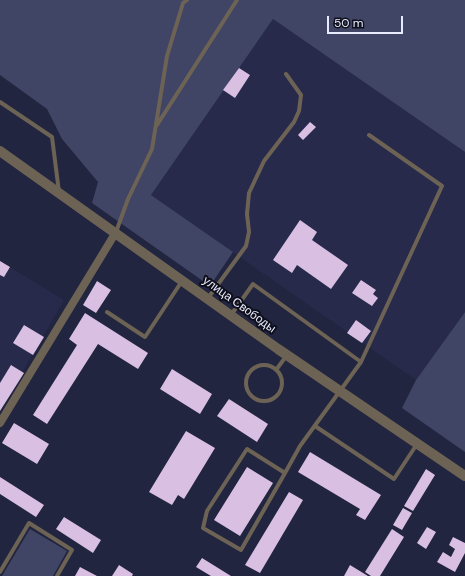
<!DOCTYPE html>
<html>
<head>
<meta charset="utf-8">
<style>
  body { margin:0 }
  #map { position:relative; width:465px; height:576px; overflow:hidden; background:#22253f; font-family:"DM Sans",sans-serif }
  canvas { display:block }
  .scale { position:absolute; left:327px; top:16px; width:76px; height:18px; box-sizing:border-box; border:2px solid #e8ebfd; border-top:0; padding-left:5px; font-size:12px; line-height:14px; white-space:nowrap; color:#e8ebfd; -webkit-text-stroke:3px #0e0f1b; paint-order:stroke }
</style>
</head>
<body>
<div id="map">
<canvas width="465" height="576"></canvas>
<div class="scale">50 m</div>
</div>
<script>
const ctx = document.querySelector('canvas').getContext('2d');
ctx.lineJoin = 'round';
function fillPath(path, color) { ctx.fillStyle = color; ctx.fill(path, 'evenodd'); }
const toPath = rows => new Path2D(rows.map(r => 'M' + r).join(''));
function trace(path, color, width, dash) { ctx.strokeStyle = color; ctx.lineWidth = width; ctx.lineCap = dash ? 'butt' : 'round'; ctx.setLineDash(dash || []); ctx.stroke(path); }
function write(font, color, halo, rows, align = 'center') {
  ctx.font = font + ' "DM Sans",sans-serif'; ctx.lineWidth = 4; ctx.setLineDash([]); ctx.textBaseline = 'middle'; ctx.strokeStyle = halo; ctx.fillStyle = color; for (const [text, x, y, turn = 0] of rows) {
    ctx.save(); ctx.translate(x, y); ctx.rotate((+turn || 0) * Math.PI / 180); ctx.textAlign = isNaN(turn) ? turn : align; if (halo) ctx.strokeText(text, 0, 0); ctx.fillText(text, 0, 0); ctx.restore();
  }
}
const built = toPath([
  [273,19,465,152,465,312,416,380,151,195],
  [0,261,64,300,0,411]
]);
const green = toPath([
  [0,0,465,0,465,152,273,19,151,195,233,252,210,286,92,203,98,182,62,139,47,109,0,75],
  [465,312,465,452,402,408,416,380],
  [30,529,67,551,53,576,2,576]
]);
const building = toPath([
  [239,68,250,75,235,98,223,90],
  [310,122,316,127,303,140,298,135],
  [300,220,317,232,312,240,348,265,331,289,297,265,292,273,273,260],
  [0,261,10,267,4,277,0,275],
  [361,280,376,290,373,294,378,298,372,306,352,293],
  [97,281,111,290,96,313,83,305],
  [85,313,148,353,138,369,98,344,47,424,33,415,77,345,69,339],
  [356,320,371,331,362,343,347,333],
  [24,325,44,337,33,355,13,343],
  [11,365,24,373,0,411,0,383],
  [172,369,212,394,200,414,160,389],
  [229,399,268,424,257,442,217,416],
  [14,423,49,444,37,464,2,443],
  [186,431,215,448,184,499,178,495,172,505,149,492],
  [310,452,381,495,365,520,356,515,360,509,298,472],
  [247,467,273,483,240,536,214,520],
  [426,469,435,475,413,511,404,506],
  [0,477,44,505,36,517,0,494],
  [289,492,303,500,260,573,245,565],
  [403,508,412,513,402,530,393,525],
  [64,517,101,540,93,553,56,529],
  [427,527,436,532,426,549,417,543],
  [392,529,404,537,380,576,371,576,365,572],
  [453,537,465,543,465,553,455,572,437,562,443,552,451,557,455,549,449,545],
  [202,558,231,576,211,576,196,567],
  [119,565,133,574,132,576,112,576],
  [350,565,368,576,344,576],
  [80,567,97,576,75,576]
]);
const service = toPath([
  [0,102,52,137,59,192],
  [157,125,237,0],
  [116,232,128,199,152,149,167,56,183,3,187,0],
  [208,298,246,246,249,232,247,214,249,193,264,161,294,122,299,111,301,95,286,74],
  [107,312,145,337,182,281],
  [231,315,253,284,361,362,300,446,285,473,241,550,203,528,207,511,247,449,285,473],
  [361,362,442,186,369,135],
  '246 383a18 18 0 1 1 36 0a18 18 0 1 1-36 0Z',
  [276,370,287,355],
  [315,426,394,479,417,444],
  [0,572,29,523,72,550,57,576]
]);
const minor = toPath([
  [0,423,116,232]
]);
const tertiary = toPath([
  [0,151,278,349,465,476]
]);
const streetNames = [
  ["улица Свободы",239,305,36]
];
fillPath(built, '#272a4b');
fillPath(green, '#404465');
fillPath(building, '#d9bfe2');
trace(service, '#6d6355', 4);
trace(minor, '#6d6355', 8);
trace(tertiary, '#6d6355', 10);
write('12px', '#e8ebfd', '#0e0f1b', streetNames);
</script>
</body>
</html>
